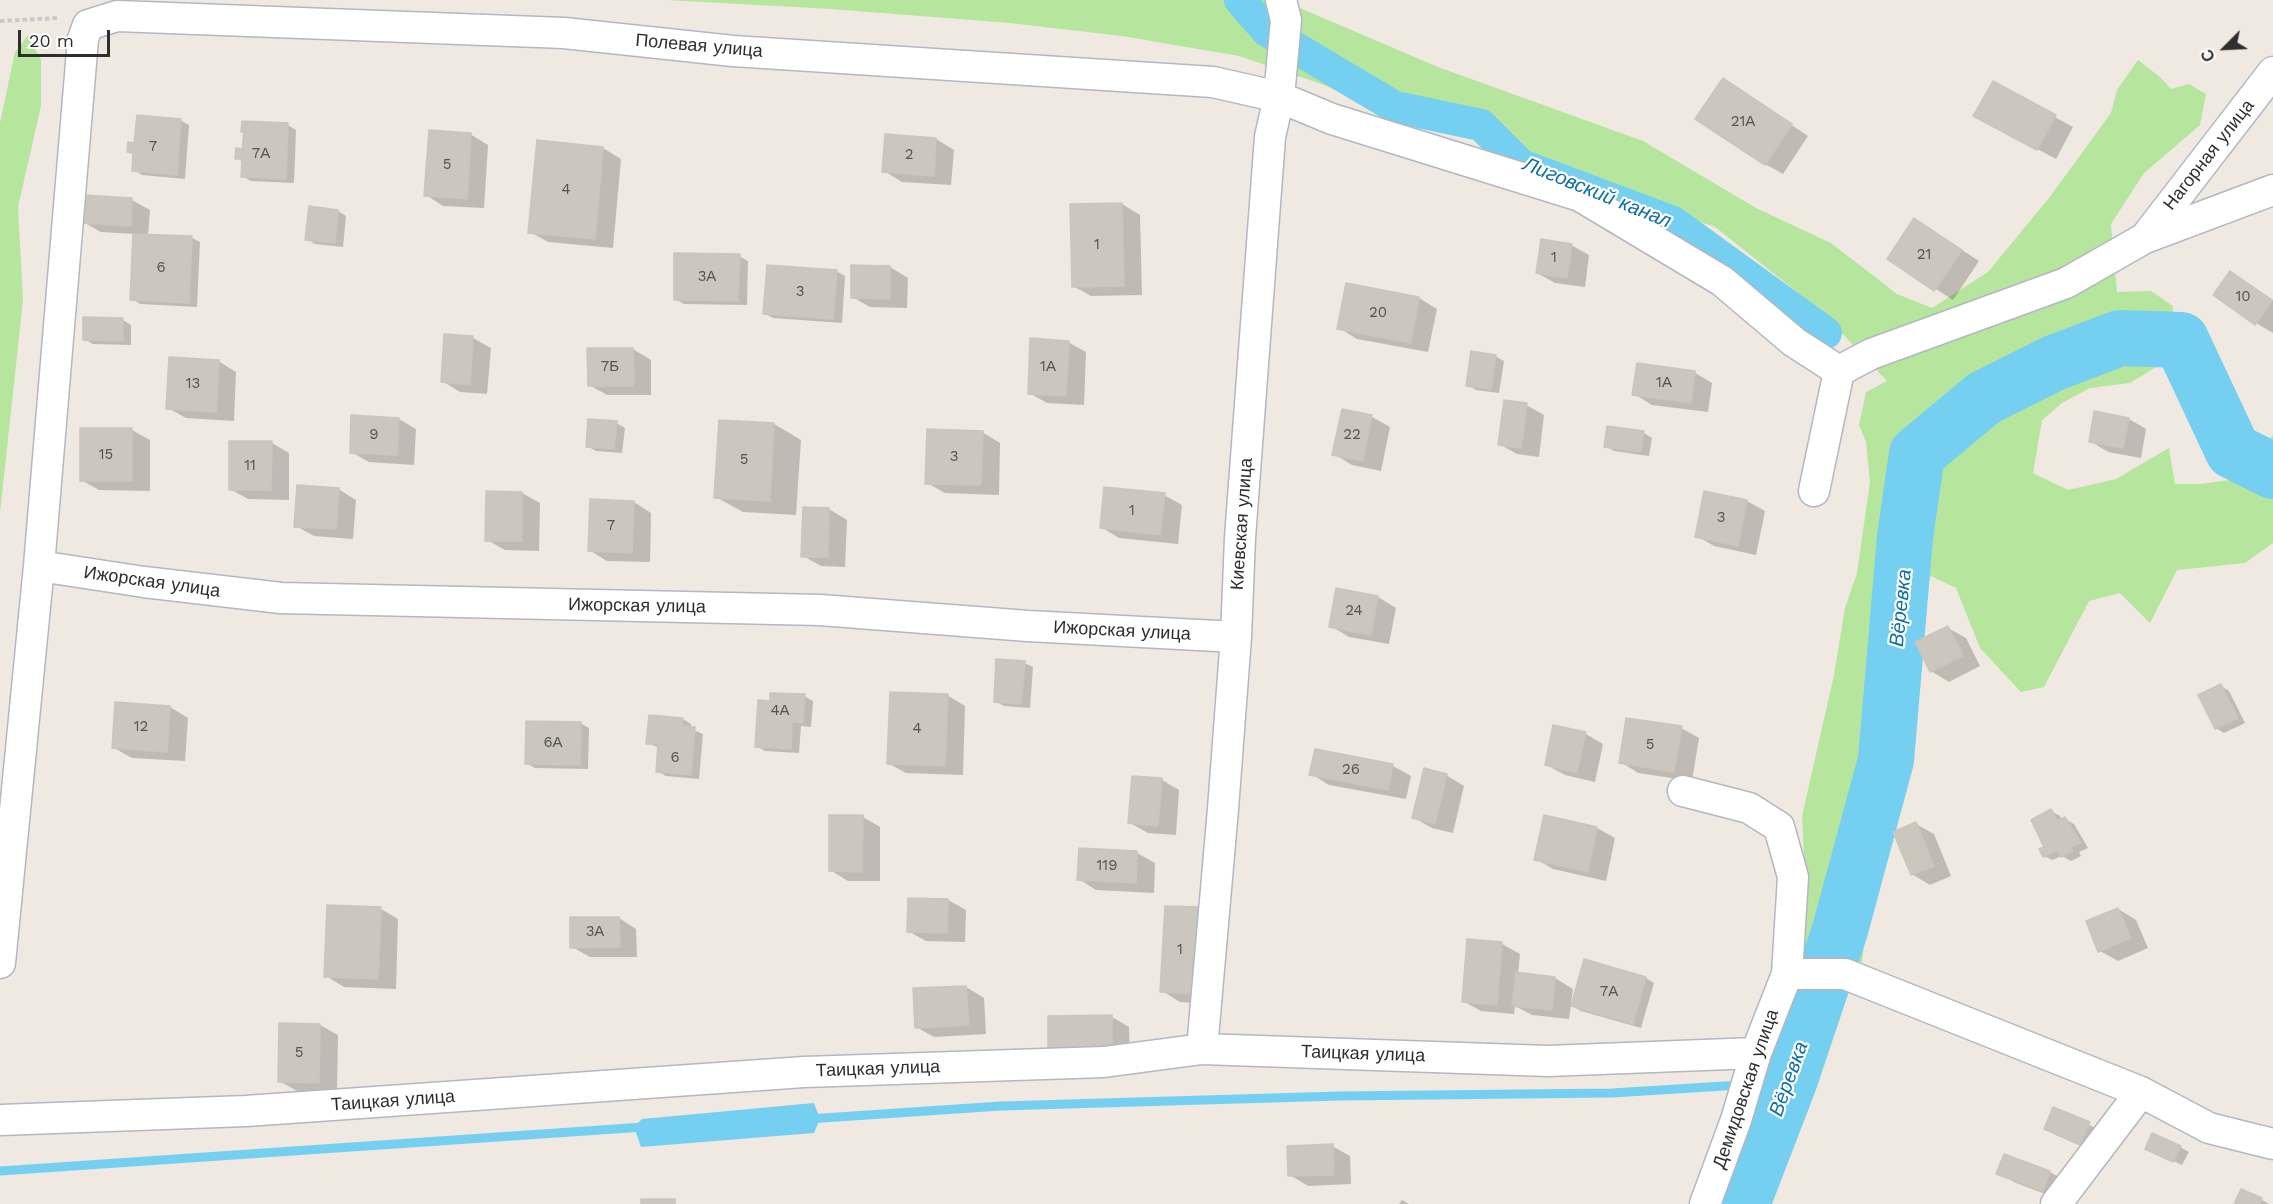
<!DOCTYPE html>
<html>
<head>
<meta charset="utf-8">
<style>
  body { margin:0 }
  #map { position:relative; width:2273px; height:1204px; overflow:hidden; background:#efe9e1; font-family:"Work Sans",sans-serif }
  canvas { display:block }
  .north { position:absolute; left:2195px; top:18px; width:60px; height:60px; -webkit-text-stroke:4px #fff; paint-order:stroke; rotate:246deg; font-size:16px; font-weight:700; line-height:24px; text-align:center; color:#2e2e2e }
  .north::after { content:''; display:block; margin:auto; width:21px; height:27px; background:#2e2e2e; clip-path:polygon(50% 0,100% 100%,50% 72%,0 100%) }
  .scale { position:absolute; left:18px; top:30px; width:92px; height:27px; box-sizing:border-box; border:3px solid #2e2e2e; border-top:0; padding-left:8px; font-size:18px; line-height:21px; white-space:nowrap; color:#2e2e2e; -webkit-text-stroke:4px #fff; paint-order:stroke }
</style>
</head>
<body>
<div id="map">
<canvas width="2273" height="1204"></canvas>
<div class="north">С</div>
<div class="scale">20 m</div>
</div>
<script>
const ctx = document.querySelector('canvas').getContext('2d');
ctx.lineJoin = 'round';
function fillPath(path, color) { ctx.fillStyle = color; ctx.fill(path, 'evenodd'); }
const toPath = rows => new Path2D(rows.map(r => 'M' + r).join(''));
function trace(path, color, width, dash) { ctx.strokeStyle = color; ctx.lineWidth = width; ctx.lineCap = dash ? 'butt' : 'round'; ctx.setLineDash(dash || []); ctx.stroke(path); }
function write(font, color, halo, rows, align = 'center') {
  ctx.font = font + ' "Work Sans",sans-serif'; ctx.lineWidth = 4.5; ctx.setLineDash([]); ctx.textBaseline = 'middle'; ctx.strokeStyle = halo; ctx.fillStyle = color; for (const [text, x, y, turn = 0] of rows) {
    ctx.save(); ctx.translate(x, y); ctx.rotate((+turn || 0) * Math.PI / 180); ctx.textAlign = isNaN(turn) ? turn : align; if (halo) ctx.strokeText(text, 0, 0); ctx.fillText(text, 0, 0); ctx.restore();
  }
}
const green = toPath([
  [667,0,1281,0,1438,67,1643,141,1756,208,1831,243,1897,294,1932,308,1988,272,2049,198,2111,113,2117,90,2138,60,2160,77,2171,89,2189,84,2206,94,2200,125,2144,173,2111,224,2117,292,2151,291,2173,306,2169,359,2130,383,2090,388,2062,403,2042,420,2033,473,2068,490,2116,479,2169,448,2175,484,2201,484,2237,479,2273,435,2273,543,2245,563,2177,570,2150,623,2120,593,2089,601,2044,687,2021,692,1980,648,1956,588,1931,576,1914,618,1879,655,1873,695,1904,736,1897,779,1867,918,1862,962,1818,963,1802,952,1805,878,1802,816,1834,675,1845,608,1857,573,1870,482,1866,442,1859,425,1866,392,1887,381,1822,312,1714,226,1607,197,1474,135,1399,120,1324,85,1239,56,1122,36,1010,23,831,9],
  [28,35,41,60,41,106,18,207,23,300,0,513,0,123,15,52]
]);
const water = toPath([
  [814,1103,820,1119,814,1133,641,1147,634,1127,642,1119]
]);
const shadow = toPath([
  [1993,83,2073,127,2056,159,1993,125],
  [1741,91,1808,136,1783,174,1765,164],
  [180,120,189,125,185,179,142,175,134,170,135,155,128,151,136,144],
  [288,125,296,130,294,183,251,181,242,176,243,162,237,158,244,150],
  [470,134,488,145,484,208,443,206,426,195],
  [936,139,954,150,951,185,902,182,884,171],
  [538,142,603,148,621,159,613,248,548,242,530,232],
  [132,200,150,210,148,236,192,238,200,242,197,307,140,304,132,299,134,234,101,232,83,222],
  [1122,204,1140,215,1142,295,1091,296,1073,286],
  [338,211,346,216,343,247,315,244,307,239],
  [1915,220,1979,261,1953,300,1889,259],
  [1571,245,1589,255,1585,287,1555,283,1537,273],
  [739,256,748,261,747,305,684,304,675,299],
  [890,267,908,278,907,308,870,307,852,297],
  [836,271,845,276,842,323,773,318,764,313],
  [2231,273,2273,300,2273,333,2256,323],
  [1347,285,1419,298,1437,309,1428,352,1357,339,1339,328],
  [123,320,131,325,131,345,93,344,84,339],
  [445,336,473,338,491,348,487,394,460,392,442,381],
  [1068,342,1086,352,1084,405,1047,403,1029,393],
  [633,349,651,360,651,395,607,395,589,385],
  [1495,356,1504,361,1499,393,1476,390,1468,385],
  [218,361,236,372,234,421,186,418,168,408],
  [1694,372,1712,383,1708,412,1652,405,1634,394],
  [1526,405,1544,415,1539,457,1517,454,1499,444],
  [1343,411,1372,417,1390,427,1381,471,1352,465,1334,454],
  [399,419,416,429,414,465,369,462,351,452],
  [2129,419,2146,429,2141,458,2108,452,2090,441],
  [721,421,774,424,801,440,796,515,743,512,716,497],
  [616,423,625,428,622,453,596,451,587,446],
  [132,430,150,440,150,491,99,490,81,480],
  [982,432,1000,443,999,495,945,493,927,483],
  [1644,433,1652,438,1649,456,1614,451,1606,446],
  [272,443,289,453,289,500,248,499,230,489],
  [338,489,356,500,353,539,314,536,296,526],
  [487,493,522,493,540,503,539,551,505,550,487,540],
  [1164,495,1182,505,1178,544,1119,538,1101,527],
  [1747,501,1765,511,1756,555,1714,546,1697,536],
  [634,502,651,513,650,562,607,561,589,550],
  [829,509,847,520,845,567,821,566,803,556],
  [1378,597,1396,608,1389,644,1349,637,1331,626],
  [1948,628,1966,638,1980,666,1949,682,1931,671],
  [1024,663,1033,667,1030,708,1004,706,995,701],
  [2221,686,2229,691,2245,723,2224,733,2216,728],
  [947,695,965,706,963,775,906,773,888,763],
  [804,696,813,701,811,727,801,726,799,753,765,751,756,746,772,702],
  [117,704,170,707,188,718,185,761,132,758,114,748],
  [683,719,691,724,691,729,703,734,699,779,666,776,657,771,659,748,648,743],
  [580,723,589,728,588,769,535,768,526,763],
  [1681,728,1699,738,1692,781,1638,773,1621,762],
  [1586,734,1603,744,1595,782,1565,775,1547,765],
  [1316,751,1393,766,1411,776,1406,799,1329,785,1311,774],
  [1446,775,1464,786,1453,833,1432,828,1414,818],
  [1162,780,1179,790,1176,835,1148,833,1130,823],
  [2051,811,2060,816,2062,821,2065,819,2074,824,2088,848,2079,852,2081,856,2071,861,2062,856,2052,860,2044,856],
  [863,817,880,827,880,881,848,881,830,870],
  [1545,817,1597,828,1615,838,1606,881,1553,869,1536,859],
  [1916,824,1934,834,1951,876,1930,885,1912,874],
  [1080,850,1137,853,1155,863,1154,893,1096,890,1079,879],
  [948,900,966,910,965,942,926,941,908,931],
  [1166,907,1212,1004,1180,1002,1162,991],
  [381,909,398,919,396,989,344,987,326,976],
  [2118,909,2136,920,2148,948,2118,961,2100,951],
  [619,918,636,929,637,957,590,957,572,947],
  [1469,941,1502,944,1520,954,1518,974,1555,978,1573,989,1569,1019,1532,1015,1515,1006,1514,1014,1481,1011,1463,1001],
  [1585,961,1646,978,1654,983,1641,1028,1581,1011,1573,1006],
  [966,987,984,998,986,1034,934,1037,916,1027],
  [1112,1017,1129,1027,1130,1058,1049,1048],
  [320,1025,338,1035,337,1092,297,1091,279,1081],
  [2054,1109,2098,1129,2089,1148,2055,1133],
  [1332,1146,1350,1156,1351,1184,1308,1186,1290,1175],
  [2180,1147,2189,1152,2182,1165,2155,1153],
  [2005,1155,2050,1172,2068,1182,2061,1200,2016,1183,1998,1173],
  [2242,1191,2262,1200,2269,1204,2236,1204],
  [1402,1200,1409,1204,1399,1204]
]);
const stream = toPath([
  [808,1119,1001,1106,1339,1096,1612,1093,1789,1082],
  [0,1171,644,1127]
]);
const canal = toPath([
  [1240,0,1267,31,1395,107,1481,125,1521,165,1673,222,1826,333]
]);
const river = toPath([
  [1742,1204,1789,1082,1840,930,1886,760,1905,537,1917,454,1984,398,2054,363,2120,338,2181,340,2233,451,2273,471]
]);
const building = toPath([
  [1723,78,1792,124,1765,165,1695,119,1723,78],
  [1993,81,2056,115,2037,150,1973,116,1993,81],
  [137,115,181,119,177,175,132,171,133,153,127,152,128,142,134,143,137,115],
  [242,121,288,123,286,179,241,177,242,159,235,159,236,148,242,149,244,132,241,132,242,121],
  [429,130,471,133,467,199,424,196,429,130],
  [885,134,936,138,934,176,882,172,885,134],
  [537,140,603,147,595,239,528,233,537,140],
  [83,195,132,198,131,226,82,223,83,195],
  [1122,203,1124,286,1072,287,1070,204,1122,203],
  [309,206,338,210,335,243,305,240,309,206],
  [1914,218,1962,250,1934,291,1887,259,1914,218],
  [133,234,192,236,189,303,130,300,133,234],
  [1541,239,1572,244,1567,278,1536,273,1541,239],
  [674,253,740,254,738,301,674,300,674,253],
  [767,265,837,270,833,319,763,314,767,265],
  [851,265,890,266,890,299,851,298,851,265],
  [2230,271,2272,300,2255,325,2213,295,2230,271],
  [1346,283,1419,297,1411,343,1337,329,1346,283],
  [83,317,123,318,123,341,83,340,83,317],
  [444,334,473,336,470,385,441,382,444,334],
  [1030,338,1069,341,1066,396,1028,394,1030,338],
  [587,348,633,348,634,386,588,386,587,348],
  [1471,351,1496,355,1491,389,1466,386,1471,351],
  [169,357,219,360,216,412,166,409,169,357],
  [1637,363,1695,371,1691,403,1632,395,1637,363],
  [1504,400,1527,403,1521,448,1498,445,1504,400],
  [1342,409,1372,415,1363,461,1332,455,1342,409],
  [2094,411,2129,418,2123,448,2089,442,2094,411],
  [351,415,399,418,397,455,350,453,351,415],
  [588,419,617,421,614,449,586,447,588,419],
  [719,420,774,423,770,501,714,498,719,420],
  [1607,426,1644,431,1641,452,1604,447,1607,426],
  [80,428,132,428,132,481,80,481,80,428],
  [927,429,983,431,981,485,925,484,927,429],
  [229,441,272,441,271,490,229,490,229,441],
  [297,485,339,488,336,529,294,527,297,485],
  [1104,487,1165,493,1160,535,1100,528,1104,487],
  [486,491,522,492,522,541,485,541,486,491],
  [1704,491,1747,500,1738,546,1695,537,1704,491],
  [590,499,634,501,632,553,588,551,590,499],
  [803,507,829,508,828,557,801,557,803,507],
  [1336,588,1378,596,1371,635,1329,627,1336,588],
  [1948,626,1963,656,1930,672,1915,642,1948,626],
  [996,659,1025,661,1021,704,994,702,996,659],
  [2221,684,2238,718,2215,729,2198,695,2221,684],
  [890,692,948,694,945,766,887,764,890,692],
  [770,693,805,694,803,723,792,722,791,749,755,747,758,700,770,701,770,693],
  [115,702,170,706,167,752,112,748,115,702],
  [649,715,683,718,682,726,695,727,691,775,656,772,658,744,646,744,649,715],
  [1626,718,1682,726,1674,772,1619,763,1626,718],
  [526,721,581,722,580,765,525,764,526,721],
  [1553,725,1586,732,1577,773,1545,765,1553,725],
  [1315,749,1393,764,1388,790,1309,775,1315,749],
  [1424,768,1447,774,1435,824,1412,818,1424,768],
  [1132,776,1162,778,1158,826,1128,823,1132,776],
  [2051,809,2057,821,2065,817,2081,843,2071,847,2073,851,2061,857,2057,850,2043,857,2039,849,2044,847,2031,820,2051,809],
  [829,815,863,815,862,872,829,871,829,815],
  [1544,815,1597,827,1588,872,1534,860,1544,815],
  [1916,822,1934,866,1911,875,1893,832,1916,822],
  [1079,848,1137,851,1136,883,1077,880,1079,848],
  [908,898,948,899,947,933,907,932,908,898],
  [327,905,381,907,378,979,324,977,327,905],
  [1165,906,1200,907,1195,994,1160,992,1165,906],
  [2118,908,2131,938,2098,952,2086,921,2118,908],
  [570,917,619,917,620,947,570,948,570,917],
  [1467,939,1502,942,1497,1005,1462,1002,1467,939],
  [1584,959,1646,977,1633,1024,1571,1006,1584,959],
  [1516,972,1555,977,1552,1010,1512,1006,1516,972],
  [966,986,969,1025,915,1028,913,988,966,986],
  [1112,1015,1112,1048,1048,1049,1048,1016,1112,1015],
  [279,1023,320,1024,319,1083,278,1082,279,1023],
  [2053,1107,2090,1122,2080,1145,2044,1129,2053,1107],
  [2152,1133,2181,1146,2173,1162,2145,1149,2152,1133],
  [1333,1144,1334,1175,1288,1176,1287,1146,1333,1144],
  [2004,1154,2050,1171,2043,1191,1996,1174,2004,1154],
  [2241,1189,2262,1198,2260,1204,2234,1204,2241,1189],
  [641,1199,675,1199,675,1204,641,1204,641,1199]
]);
const path = toPath([
  [0,21,59,18]
]);
const minor = toPath([
  [2145,238,2273,72],
  [1814,491,1839,371,1871,354,2066,283,2145,238,2273,190],
  [39,566,144,582,281,598,820,610,1028,626,1236,637],
  [1683,791,1749,808,1779,827,1793,877,1787,974,1756,1053,1736,1120,1705,1204],
  [0,963,39,566,83,39,88,25,117,16,564,33,733,51,1213,82,1279,97,1332,119,1580,196,1722,281,1794,342,1839,371],
  [1787,974,1845,974,2141,1092,2209,1128,2273,1144],
  [1202,1049,1223,809,1236,637,1240,538,1270,137,1279,97,1286,20,1281,0],
  [0,1120,246,1111,804,1072,1104,1062,1202,1049,1548,1061,1756,1053],
  [2056,1204,2141,1092]
]);
const numberNames = [
  ["21А",1743,122],
  ["7",153,147],
  ["7А",261,154],
  ["2",909,155],
  ["5",447,165],
  ["4",566,190],
  ["1",1097,245],
  ["21",1924,255],
  ["1",1554,258],
  ["6",161,268],
  ["3А",707,277],
  ["3",800,292],
  ["10",2243,297],
  ["20",1378,313],
  ["7Б",610,367],
  ["1А",1048,367],
  ["1А",1664,383],
  ["13",193,384],
  ["9",374,435],
  ["22",1352,435],
  ["15",106,455],
  ["3",954,457],
  ["5",744,460],
  ["11",250,466],
  ["1",1132,511],
  ["3",1721,518],
  ["7",611,526],
  ["24",1354,611],
  ["4А",780,711],
  ["12",141,727],
  ["4",917,729],
  ["6А",553,743],
  ["5",1650,745],
  ["6",675,758],
  ["26",1351,770],
  ["119",1107,866],
  ["3А",595,932],
  ["1",1180,950],
  ["7А",1609,992],
  ["5",299,1053]
];
const streetNames = [
  ["Полевая улица",699,46,5],
  ["Нагорная улица",2209,155,-52],
  ["Киевская улица",1242,524,-86],
  ["Ижорская улица",152,582,8],
  ["Ижорская улица",637,606,1],
  ["Ижорская улица",1122,631,3],
  ["Таицкая улица",1363,1054,2],
  ["Таицкая улица",878,1069,-2],
  ["Демидовская улица",1746,1089,-71],
  ["Таицкая улица",393,1101,-4]
];
const waterNames = [
  ["Лиговский канал",1597,193,22],
  ["Вёревка",1901,608,-84],
  ["Вёревка",1789,1079,-70]
];
fillPath(green, '#b6e59e');
fillPath(water, '#75cff0');
fillPath(shadow, '#0003');
trace(stream, '#75cff0', 9);
trace(canal, '#75cff0', 32);
trace(river, '#75cff0', 56);
fillPath(building, '#cbc7bf');
trace(building, '#cbc5ba', 1.5);
trace(minor, '#b4b7c1', 33);
trace(path, '#c9c9c9', 4, [4.5, 3]);
trace(minor, '#fff', 30);
write('15px', '#555452', null, numberNames);
write('18px', '#2e2e2e', '#fff', streetNames);
write('italic 20px', '#0d6fa3', '#fff', waterNames);
</script>
</body>
</html>
